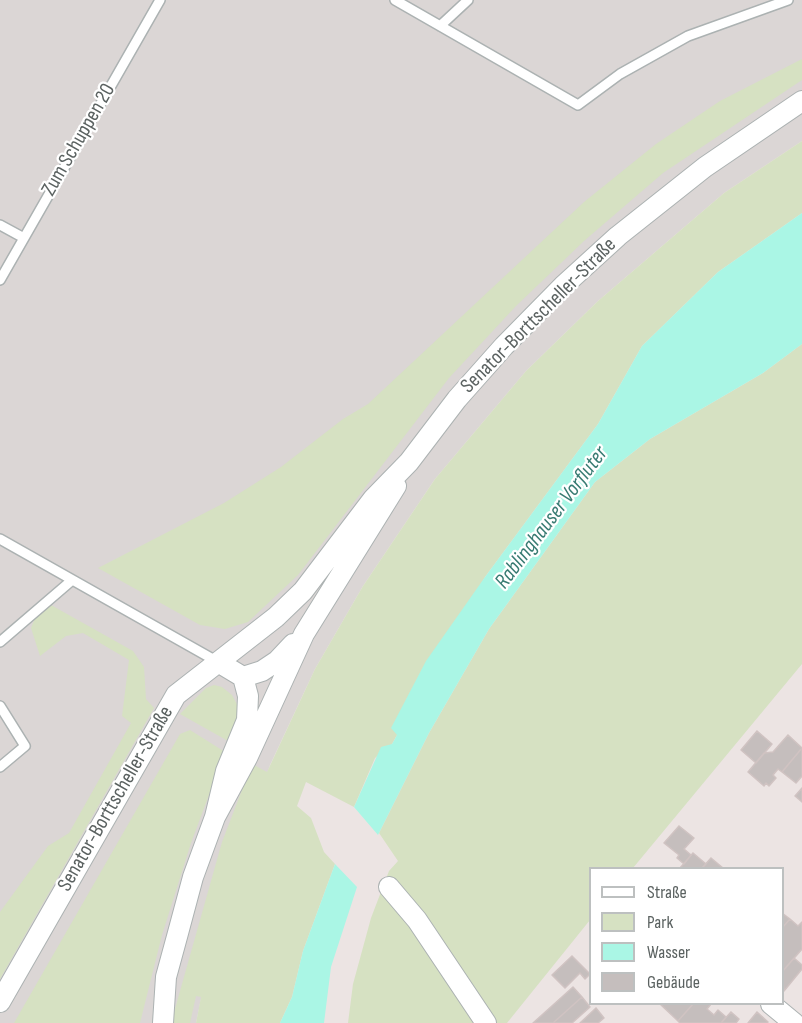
<!DOCTYPE html>
<html>
<head>
<meta charset="utf-8">
<style>
  body { margin:0 }
  #map { position:relative; width:802px; height:1023px; overflow:hidden; background:#ece4e3; font-family:"Sofia Sans Condensed",sans-serif }
  canvas { display:block }
  .legend { position:absolute; left:589px; top:867px; width:195px; height:138px; box-sizing:border-box; background:#fff; border:2px solid #bdc0c0; margin:0; padding:8px 10px; list-style:none; font-size:18px; color:#5b6261 }
  .legend li { display:flex; align-items:center; gap:12px; height:30px }
  .legend b { width:30px; border:2px solid #bdc0c0 }
</style>
</head>
<body>
<div id="map">
<canvas width="802" height="1023"></canvas>
<ul class="legend">
<li><b style="height:8px;background:#fff"></b>Straße</li>
<li><b style="height:16px;background:#d6e1c2"></b>Park</li>
<li><b style="height:16px;background:#aaf6e5"></b>Wasser</li>
<li><b style="height:16px;background:#c5bebd"></b>Gebäude</li>
</ul>
</div>
<script>
const ctx = document.querySelector('canvas').getContext('2d');
ctx.lineJoin = 'round';
function fillPath(path, color) { ctx.fillStyle = color; ctx.fill(path, 'evenodd'); }
const toPath = rows => new Path2D(rows.map(r => 'M' + r).join(''));
function trace(path, color, width, dash) { ctx.strokeStyle = color; ctx.lineWidth = width; ctx.lineCap = dash ? 'butt' : 'round'; ctx.setLineDash(dash || []); ctx.stroke(path); }
function write(font, color, halo, rows, align = 'center') {
  ctx.font = font + ' "Sofia Sans Condensed",sans-serif'; ctx.lineWidth = 4.5; ctx.setLineDash([]); ctx.textBaseline = 'middle'; ctx.strokeStyle = halo; ctx.fillStyle = color; for (const [text, x, y, turn = 0] of rows) {
    ctx.save(); ctx.translate(x, y); ctx.rotate((+turn || 0) * Math.PI / 180); ctx.textAlign = isNaN(turn) ? turn : align; if (halo) ctx.strokeText(text, 0, 0); ctx.fillText(text, 0, 0); ctx.restore();
  }
}
const industrial = toPath([
  [0,0,802,0,802,141,724,193,598,301,526,371,435,479,363,586,315,669,270,765,239,852,214,936,196,1023,0,1023]
]);
const green = toPath([
  [802,59,802,80,663,173,584,241,516,306,449,378,298,575,248,622,225,629,200,625,98,568,224,503,281,467,343,419,368,404,584,202,656,144,720,101],
  [802,141,802,213,718,272,642,346,598,424,485,577,392,744,375,758,354,807,306,782,297,806,311,818,324,852,335,864,303,951,292,997,280,1023,196,1023,201,997,196,996,190,1023,171,1023,222,842,252,764,267,772,315,669,363,586,435,479,526,371,598,301,724,193],
  [802,344,802,664,633,868,590,868,590,920,507,1023,348,1023,353,984,371,918,389,871,398,861,379,833,429,733,489,629,595,482,650,439,763,373],
  [51,605,133,651,144,667,146,699,154,708,0,979,0,912,48,846,69,833,131,723,122,716,129,660,83,633,66,636,40,656,31,628,35,618],
  [214,685,222,687,232,695,238,706,237,719,228,741,180,714,206,688],
  [190,730,225,752,191,843,162,935,140,1023,14,1023,180,734]
]);
const water = toPath([
  [802,213,802,344,763,373,650,439,595,482,489,629,429,733,378,835,354,807,381,747,392,744,397,735,391,728,426,661,485,577,598,424,642,346,718,272],
  [335,864,357,887,331,967,324,1023,280,1023,292,997,303,951]
]);
const building = toPath([
  [757,731,772,744,756,763,741,750,757,731],
  [788,735,802,748,782,772,778,769,773,775,776,778,769,786,766,783,764,786,748,772,764,753,773,752,788,735],
  [802,748,802,776,796,783,782,772,802,748],
  [802,788,802,802,795,796,802,788],
  [679,826,694,838,684,849,691,855,684,864,677,858,679,855,664,843,679,826],
  [693,853,706,864,702,868,680,868,693,853],
  [711,858,723,868,702,868,711,858],
  [782,913,790,919,782,928,782,913],
  [790,919,798,926,802,922,802,949,782,972,782,928,790,919],
  [572,956,590,974,585,979,580,973,565,988,552,975,572,956],
  [794,958,802,965,802,969,784,991,782,972,794,958],
  [573,987,582,997,553,1023,533,1023,573,987],
  [582,997,590,1007,572,1023,553,1023,582,997],
  [660,1004,693,1004,678,1021,660,1004],
  [693,1004,711,1004,707,1009,714,1015,718,1010,726,1017,721,1023,680,1023,678,1021,693,1004],
  [596,1008,604,1018,598,1023,580,1023,596,1008],
  [731,1012,739,1019,736,1023,721,1023,731,1012],
  [757,1012,768,1022,767,1023,748,1023,757,1012]
]);
const service = toPath([
  [395,0,578,105,620,74,688,36,788,0],
  [440,26,468,0],
  [0,225,24,238],
  [0,280,160,0],
  [0,539,218,662],
  [0,642,71,581],
  [0,706,25,746,0,767]
]);
const minor = toPath([
  [218,662,243,677,262,671,277,661,293,644],
  [215,817,247,758,304,634,396,486],
  [389,887,417,920,486,1023],
  [0,1002,176,695,276,617,303,591,373,499,409,462,457,399,504,346,563,286,618,236,705,167,802,101],
  [771,1004,794,1023],
  [163,1023,166,977,178,933,193,877,215,817,226,771,247,720,248,696,243,677]
]);
const streetNames = [
  ["Zum Schuppen 20",79,140,-60],
  ["Senator-Borttscheller-Straße",539,316,-45],
  ["Senator-Borttscheller-Straße",116,799,-60]
];
const waterNames = [
  ["Rablinghauser Vorfluter",552,518,-53]
];
fillPath(industrial, '#dbd6d5');
fillPath(green, '#d6e1c2');
fillPath(water, '#aaf6e5');
fillPath(building, '#c5bebd');
trace(building, '#d0c3c2', 1.5);
trace(service, '#acb2b2', 12);
trace(minor, '#acb2b2', 22);
trace(service, '#fff', 9);
trace(minor, '#fff', 20);
write('21px', '#5b6261', '#fff', streetNames);
write('italic 22px', '#397c73', '#fff', waterNames);
</script>
</body>
</html>
